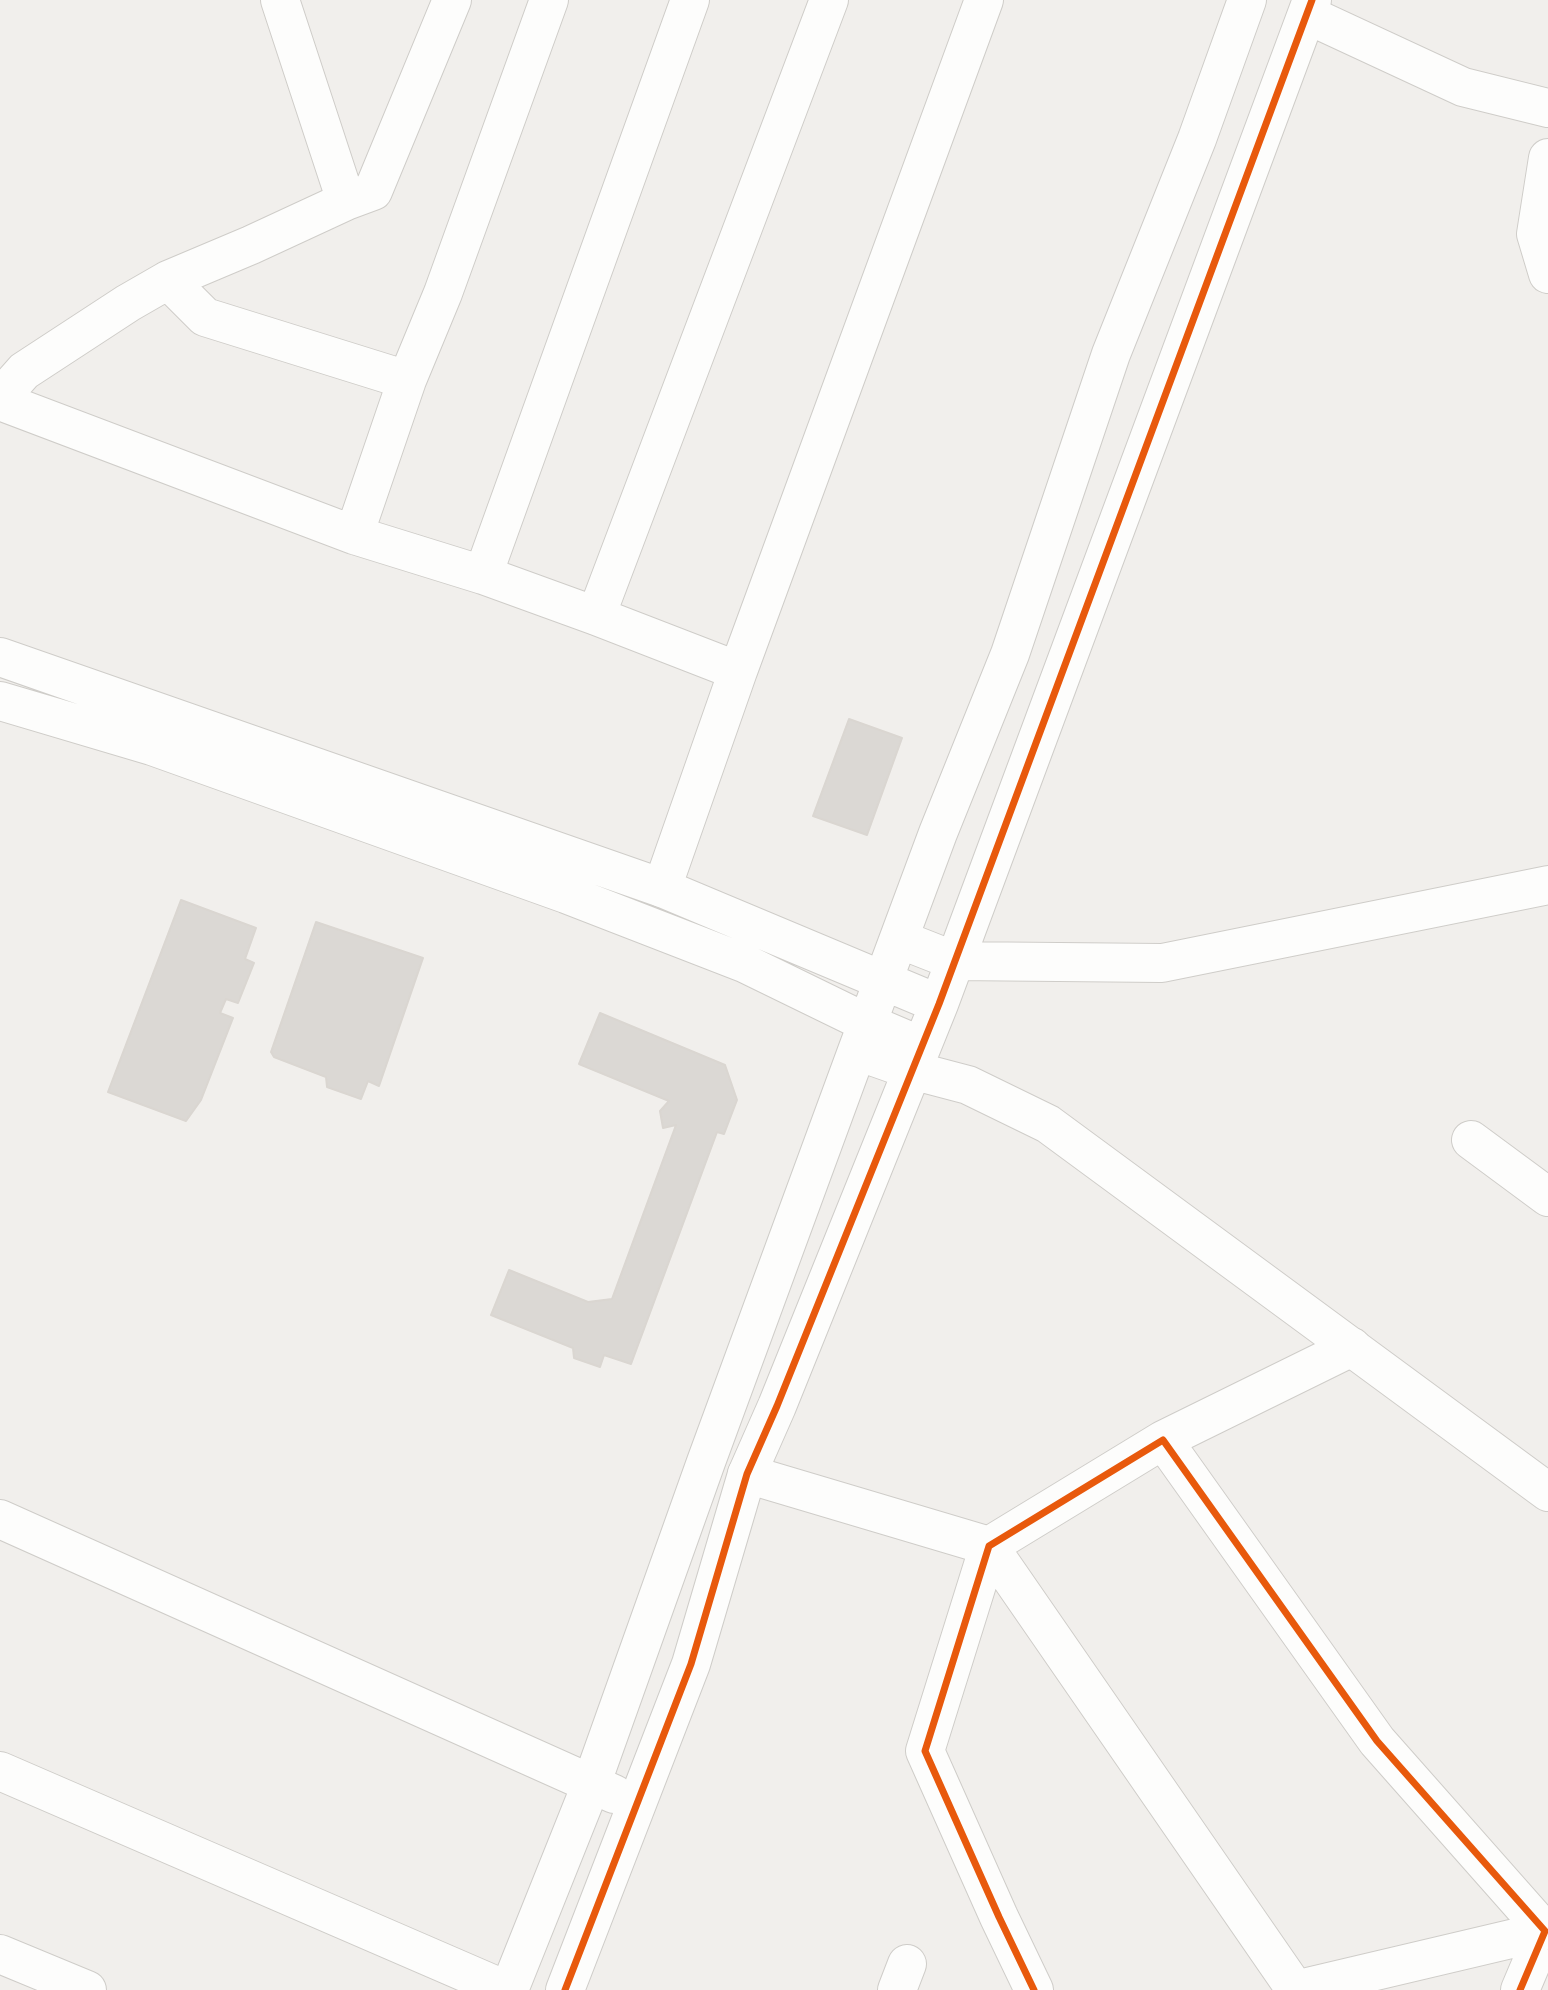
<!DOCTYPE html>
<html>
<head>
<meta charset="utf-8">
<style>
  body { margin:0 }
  canvas { display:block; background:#f1efec }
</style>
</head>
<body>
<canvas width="1548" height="1990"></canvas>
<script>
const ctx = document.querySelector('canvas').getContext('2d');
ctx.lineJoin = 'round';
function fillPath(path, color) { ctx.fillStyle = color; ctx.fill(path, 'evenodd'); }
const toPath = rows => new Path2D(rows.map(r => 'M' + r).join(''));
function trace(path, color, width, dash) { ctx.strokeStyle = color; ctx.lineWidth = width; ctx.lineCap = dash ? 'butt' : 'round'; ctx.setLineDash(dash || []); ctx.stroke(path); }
const building = toPath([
  [849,719,902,738,867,835,813,816,849,719],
  [181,900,256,928,245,959,254,963,238,1003,226,999,220,1013,233,1018,201,1100,186,1121,108,1092,181,900],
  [316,922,423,958,379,1086,368,1081,361,1099,327,1087,326,1077,274,1057,271,1052,316,922],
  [600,1013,725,1065,737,1100,724,1134,717,1132,631,1364,604,1355,600,1367,574,1358,573,1348,491,1315,509,1270,588,1302,612,1299,676,1125,663,1128,660,1111,669,1101,579,1064,600,1013]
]);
const minor = toPath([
  [549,0,443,293,407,380,354,535,483,575,596,616,738,671,662,888],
  [1308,15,1463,87,1548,108],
  [1548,158,1536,234,1548,274],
  [346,201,373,191,452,0],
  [168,280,205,317,407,380],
  [0,398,24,371,128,303,168,280,251,245,346,201,280,0],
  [0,401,354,535],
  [483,575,690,0],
  [596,616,829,0],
  [738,671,984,0],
  [1471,1140,1548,1197],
  [1163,1440,1352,1347],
  [747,1474,989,1546,1295,1989,1292,1990],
  [0,1771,506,1990],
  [0,1954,87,1990],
  [897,1990,907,1964],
  [1034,1990,999,1917,925,1751,989,1546,1163,1440,1377,1741,1545,1931,1520,1990],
  [1295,1990,1545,1931,1548,1928]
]);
const tertiary = toPath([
  [0,657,662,888,939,1004],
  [0,701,152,746,566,894,744,963,867,1023,921,1046],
  [899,939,955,961,1162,963,1548,885],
  [857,1051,911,1070,968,1085,1048,1124,1548,1492],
  [0,1519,614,1794],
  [509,1990,591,1785,706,1462,857,1051,938,833,1010,654,1111,354,1197,139,1247,0],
  [565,1990,691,1664,747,1474,777,1406,939,1004,1312,0]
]);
const cycleway = toPath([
  [565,1990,691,1664,747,1474,777,1406,939,1004,1312,0],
  [1034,1990,999,1917,925,1751,989,1546,1163,1440,1377,1741,1545,1931,1520,1990]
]);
fillPath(building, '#dbd8d4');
trace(building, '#dad6d1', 2);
trace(minor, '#cfcdc9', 40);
trace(tertiary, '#cfcdc9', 40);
trace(minor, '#fdfdfc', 38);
trace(tertiary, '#fdfdfc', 38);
trace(cycleway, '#e8590c', 7);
</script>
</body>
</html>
